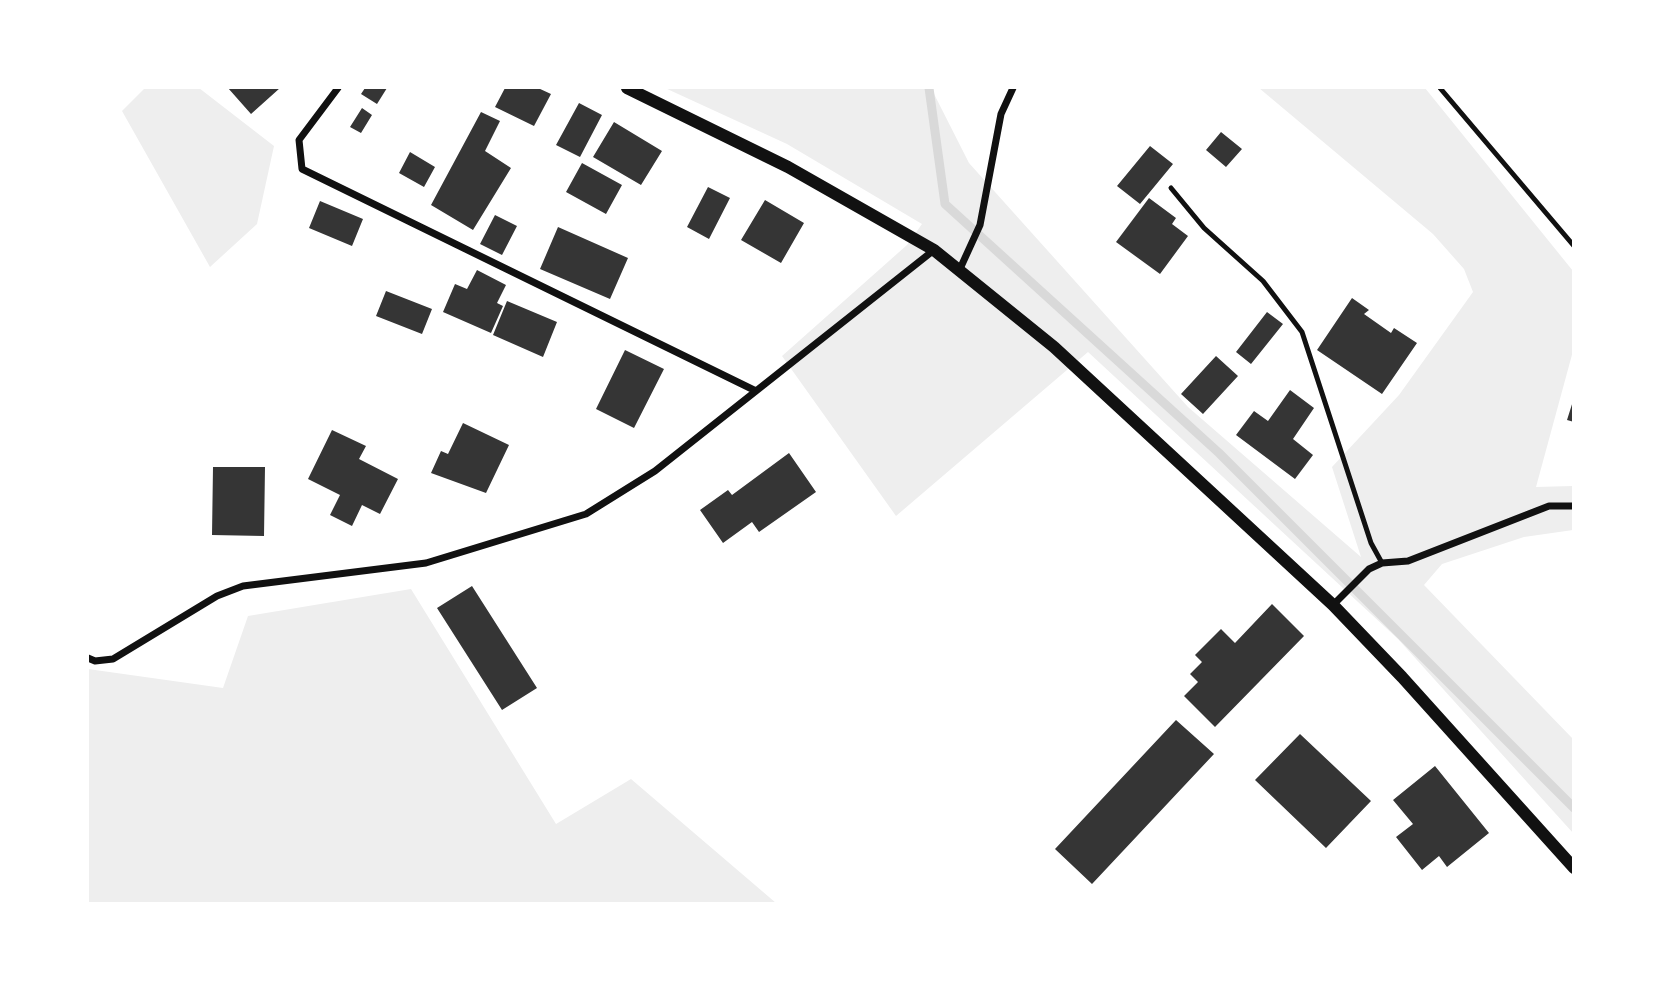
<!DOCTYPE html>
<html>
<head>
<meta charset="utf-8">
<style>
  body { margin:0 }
  #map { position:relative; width:1661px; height:991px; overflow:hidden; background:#fff; font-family:Helvetica,sans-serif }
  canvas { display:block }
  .frame { position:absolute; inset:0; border:89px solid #fff; pointer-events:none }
</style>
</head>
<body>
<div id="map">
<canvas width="1661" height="991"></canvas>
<div class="frame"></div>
</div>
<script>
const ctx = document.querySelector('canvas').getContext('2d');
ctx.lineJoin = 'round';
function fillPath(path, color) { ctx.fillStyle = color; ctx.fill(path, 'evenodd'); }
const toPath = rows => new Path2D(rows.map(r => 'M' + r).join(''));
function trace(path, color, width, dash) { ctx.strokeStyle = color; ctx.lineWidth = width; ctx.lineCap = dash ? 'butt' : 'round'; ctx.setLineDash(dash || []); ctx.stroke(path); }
const green = toPath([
  [145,88,199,88,274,146,257,224,210,267,122,111],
  [665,88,931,88,969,163,1188,407,1361,557,1332,467,1399,395,1473,292,1464,269,1433,234,1259,88,1425,88,1573,271,1573,351,1536,487,1573,486,1573,530,1524,537,1442,564,1424,585,1573,739,1573,833,1398,639,1088,352,896,516,782,356,907,245,922,224,787,144],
  [411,589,556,824,631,779,776,903,88,903,88,669,223,688,248,616]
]);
const stream = toPath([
  [929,88,945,204,1219,453,1574,808]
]);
const building = toPath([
  [228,88,280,88,251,114],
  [365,88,387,88,377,104,361,94],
  [505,88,538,88,551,94,534,126,495,107],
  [579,103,602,115,580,157,556,145],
  [362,108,372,115,361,133,350,127],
  [481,112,500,121,485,151,511,168,473,230,431,205],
  [614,122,662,151,641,185,593,157],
  [1221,132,1242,149,1226,167,1206,150],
  [1150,146,1173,164,1140,204,1117,186],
  [410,152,435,167,424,187,399,173],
  [582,163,622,185,606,214,566,192],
  [708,187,730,198,709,239,687,227],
  [1149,198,1176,218,1172,224,1188,236,1160,274,1116,242],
  [765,200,804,223,781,263,741,240],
  [320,201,363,219,352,246,309,228],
  [495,215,517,226,502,255,480,244],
  [558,227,628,258,610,299,540,269],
  [477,270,506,285,497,303,503,306,491,333,443,312,455,284,467,289],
  [386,291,432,309,422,334,376,316],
  [1352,298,1369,310,1364,314,1391,333,1394,328,1417,343,1382,394,1317,350],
  [507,301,557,322,543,357,493,335],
  [1267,312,1283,324,1251,364,1236,352],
  [625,350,664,369,634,428,596,409],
  [1216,356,1238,376,1203,414,1181,394],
  [1290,390,1314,408,1293,439,1313,455,1295,479,1236,435,1254,411,1268,421],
  [1573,401,1574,401,1574,422,1567,420],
  [463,423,509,445,486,493,431,473,441,451,448,454],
  [332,430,366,446,359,459,398,479,380,514,362,505,352,526,330,515,340,495,308,479],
  [789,453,816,492,759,532,752,522,723,543,700,510,728,490,732,495],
  [213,467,265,467,264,536,212,535],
  [472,586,537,688,502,710,437,608],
  [1272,604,1304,636,1215,727,1184,696,1198,682,1190,674,1202,662,1195,655,1221,629,1235,643],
  [1176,720,1214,754,1092,884,1055,849],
  [1300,734,1371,801,1326,848,1255,780],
  [1435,766,1489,833,1447,867,1439,856,1422,870,1396,837,1413,824,1393,800]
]);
const service = toPath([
  [1440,88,1574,246],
  [1171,188,1204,228,1263,281,1302,332,1371,543,1382,563]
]);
const minor = toPath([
  [338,88,299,140,302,169,756,391,934,250],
  [959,271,980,225,1001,114,1013,88],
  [1333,605,1369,569,1382,563,1408,561,1549,506,1574,506],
  [88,658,95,661,113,659,217,596,243,586,426,563,586,514,655,471,756,391]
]);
const tertiary = toPath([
  [627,88,788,167,934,250,1054,347,1333,605,1402,677,1574,868]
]);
fillPath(green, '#eee');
trace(stream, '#d9d9d9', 9);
fillPath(building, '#353535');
trace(service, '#111', 5);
trace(minor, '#111', 7);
trace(tertiary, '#111', 12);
</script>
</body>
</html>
